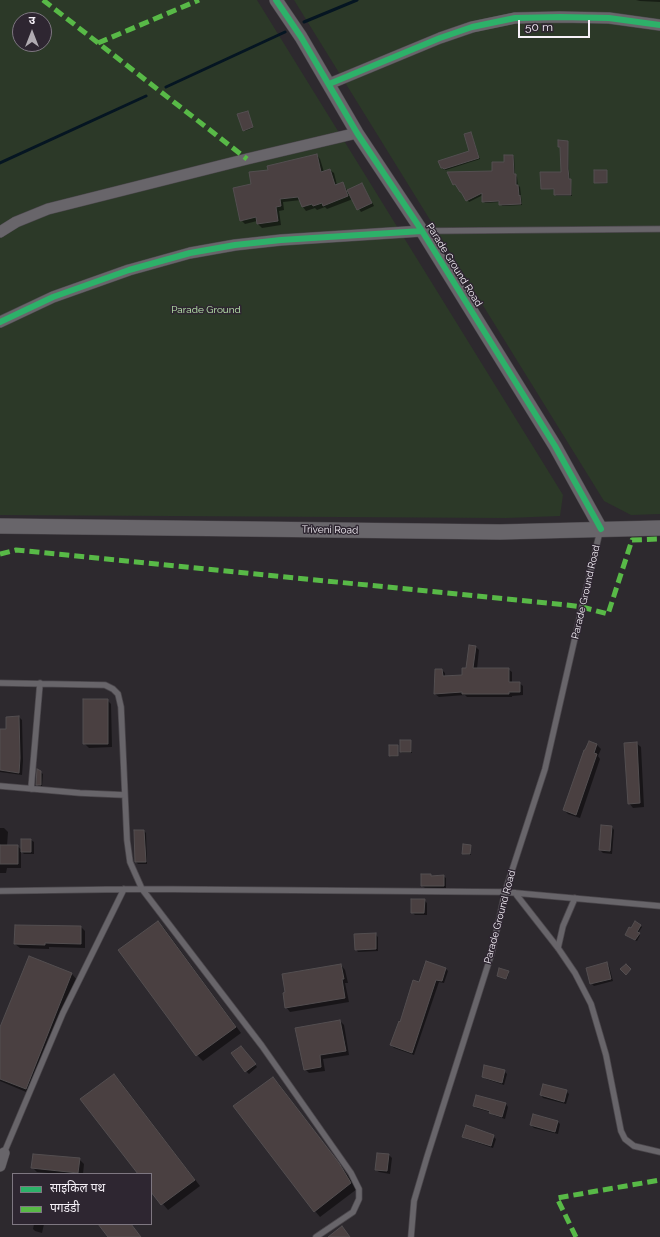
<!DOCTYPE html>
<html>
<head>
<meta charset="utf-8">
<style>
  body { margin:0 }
  #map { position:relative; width:660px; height:1237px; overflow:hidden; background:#2d292e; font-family:Raleway,"Noto Sans Devanagari",sans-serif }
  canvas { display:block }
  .legend { position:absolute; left:12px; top:1173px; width:140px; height:52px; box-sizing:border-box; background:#2e2631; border:1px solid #7e7781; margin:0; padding:5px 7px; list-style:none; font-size:12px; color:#f6f1f8 }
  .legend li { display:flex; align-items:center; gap:8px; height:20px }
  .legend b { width:20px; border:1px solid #7e7781 }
  .north { position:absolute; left:12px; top:12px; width:40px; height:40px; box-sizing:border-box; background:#2e2631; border:1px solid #7e7781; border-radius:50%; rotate:0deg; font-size:11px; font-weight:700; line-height:16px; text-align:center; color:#f6f1f8 }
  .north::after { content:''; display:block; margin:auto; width:14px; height:18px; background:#b0abb1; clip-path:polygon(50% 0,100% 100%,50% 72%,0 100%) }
  .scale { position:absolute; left:518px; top:20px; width:72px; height:18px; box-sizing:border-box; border:2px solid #f6f1f8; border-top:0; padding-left:5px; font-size:12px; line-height:14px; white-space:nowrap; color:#f6f1f8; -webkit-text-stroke:3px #2e2631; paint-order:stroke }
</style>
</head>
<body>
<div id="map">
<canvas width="660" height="1237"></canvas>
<ul class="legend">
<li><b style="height:5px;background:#2db169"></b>साइकिल पथ</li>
<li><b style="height:5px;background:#58b947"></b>पगडंडी</li>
</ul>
<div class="north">उ</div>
<div class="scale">50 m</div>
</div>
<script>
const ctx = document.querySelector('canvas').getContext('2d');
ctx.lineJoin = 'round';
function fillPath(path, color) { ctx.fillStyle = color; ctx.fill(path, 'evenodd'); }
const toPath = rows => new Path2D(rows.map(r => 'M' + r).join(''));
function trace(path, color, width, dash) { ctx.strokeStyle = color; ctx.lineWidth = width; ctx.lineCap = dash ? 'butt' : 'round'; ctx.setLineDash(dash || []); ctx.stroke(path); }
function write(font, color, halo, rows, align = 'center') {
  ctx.font = font + ' Raleway,sans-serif'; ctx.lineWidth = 3; ctx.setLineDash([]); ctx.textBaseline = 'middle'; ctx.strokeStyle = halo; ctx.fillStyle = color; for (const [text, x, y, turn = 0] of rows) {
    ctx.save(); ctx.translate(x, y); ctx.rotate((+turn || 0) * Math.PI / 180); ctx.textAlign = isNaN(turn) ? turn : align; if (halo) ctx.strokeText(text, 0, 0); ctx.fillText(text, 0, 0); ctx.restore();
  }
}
const green = toPath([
  [0,0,257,0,563,495,560,516,506,518,0,515],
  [20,20,44,20,44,44,20,44],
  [294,0,660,0,660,514,631,515,604,501]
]);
const shadow = toPath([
  [636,0,660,0,660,2,640,1],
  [249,114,253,128,245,131,238,115],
  [471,133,480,159,446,170,443,169,442,168,470,152],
  [567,142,568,143,569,171,570,179,571,181,572,196,556,196,555,190,542,188,562,173,561,148,559,147],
  [317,155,320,159,324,172,330,170,334,173,337,185,342,183,348,191,361,184,364,187,374,206,361,212,353,199,327,209,325,207,317,210,315,208,306,211,303,207,301,200,283,202,284,210,279,211,281,225,262,228,258,224,257,221,245,224,241,220,252,185,269,171],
  [513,156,514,157,515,175,517,177,518,185,520,187,522,205,502,206,500,202,485,203,483,201,483,195,469,202,457,185,454,184,493,172],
  [595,171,607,172,607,184,595,183],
  [476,647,479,650,477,669,508,669,512,672,512,683,519,683,523,686,523,695,512,696,512,697,467,697,465,695,439,697,435,694,442,670,445,673,445,677,463,676],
  [107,700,111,704,112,747,89,748,84,743],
  [19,717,22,720,23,761,22,775,0,772,0,730,7,730],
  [411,741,412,753,402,753,401,752],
  [636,743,641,747,644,807,633,808,629,803],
  [597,745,601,749,598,756,600,759,580,818,568,814,564,810],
  [397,746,398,757,391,757,390,756],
  [40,772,43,774,42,787,39,787,37,784],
  [612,827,614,830,612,854,603,853,600,850],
  [0,828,4,828,8,832,7,846,17,846,22,850,31,840,34,842,34,854,24,854,21,851,21,868,7,868,6,873,0,873],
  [144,831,146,833,147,864,138,864,136,862],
  [470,846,471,855,464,854,463,853],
  [443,876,446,878,446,888,425,888,422,886],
  [424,900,427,903,427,915,415,915,412,912],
  [158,923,164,928,241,1033,203,1061,197,1055],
  [641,926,642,927,638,933,640,935,637,941,627,936],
  [81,927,85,931,85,948,49,947,49,949,20,948,15,944],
  [375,934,378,937,378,951,358,952,356,949],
  [29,957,72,974,77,980,31,1094,0,1081,0,1029],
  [606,963,609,966,613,981,594,986,591,983],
  [341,965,345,970,348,983,345,983,349,1002,290,1012,286,1007],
  [446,969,448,971,444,983,439,982,414,1055,394,1048,391,1045,420,983],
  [508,972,509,973,507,979,498,976],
  [340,1021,344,1025,349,1055,323,1059,325,1071,309,1073,305,1069],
  [244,1050,257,1067,249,1074,246,1071],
  [504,1071,507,1074,504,1085,486,1079,483,1076],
  [114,1075,120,1081,200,1186,168,1210,151,1190,151,1174,139,1174],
  [273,1078,279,1084,344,1170,357,1189,320,1217,315,1211],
  [566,1091,569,1094,566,1104,543,1098,541,1095],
  [506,1104,508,1107,505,1119,493,1115,490,1112,476,1108,474,1106],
  [557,1121,560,1124,558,1134,534,1128,531,1125],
  [493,1136,496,1139,493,1148,466,1139,463,1137],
  [378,1154,389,1155,392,1158,390,1174,379,1172,376,1170],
  [79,1159,84,1164,83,1174,59,1174,37,1172,32,1167],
  [34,1224,44,1224,42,1233,35,1231,33,1229]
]);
const stream = toPath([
  [304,22,357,0],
  [166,87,285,32],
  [0,163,146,96]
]);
const building = toPath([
  [248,111,253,127,243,131,237,114,248,111],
  [471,132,479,158,444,169,443,168,441,168,438,161,469,151,464,134,471,132],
  [558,140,568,141,568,169,569,179,571,179,571,195,554,195,554,189,541,189,540,172,561,172,560,147,558,147,558,140],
  [317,154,321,172,330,169,335,185,343,182,348,196,323,206,322,203,313,206,312,204,302,207,298,197,280,199,281,206,276,207,278,221,257,224,256,217,240,221,233,188,251,184,249,172,268,170,267,166,317,154],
  [504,155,513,155,514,174,516,174,516,185,518,185,519,196,520,195,521,204,499,205,499,201,482,202,482,193,466,201,461,192,460,192,455,184,453,185,447,172,492,171,492,162,504,162,504,155],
  [594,170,607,170,607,183,594,183,594,170],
  [362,183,372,203,357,210,347,190,362,183],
  [469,645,476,646,473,668,509,668,509,682,520,682,520,692,509,692,509,694,462,694,462,692,434,694,435,669,442,669,443,676,462,675,462,668,466,668,469,645],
  [83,699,108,699,108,744,83,744,83,699],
  [19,716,20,758,19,773,0,770,0,729,6,729,6,717,19,716],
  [400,740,411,740,411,752,400,752,400,740],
  [589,741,597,744,594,753,597,754,576,815,563,810,584,750,585,750,589,741],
  [637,742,640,803,628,804,624,743,637,742],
  [389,745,398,745,398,756,389,756,389,745],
  [37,769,41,771,41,785,36,785,37,769],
  [601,825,612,826,610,851,599,850,601,825],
  [134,830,144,830,146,862,135,862,134,830],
  [21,839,31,839,31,852,21,852,21,839],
  [463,844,471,845,470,854,462,854,463,844],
  [0,845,18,845,18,864,0,864,0,845],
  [421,874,431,874,431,876,444,875,444,886,421,886,421,874],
  [411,899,425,899,424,913,411,913,411,899],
  [158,921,236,1027,196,1056,118,950,158,921],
  [635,921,641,925,637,932,640,933,635,940,625,935,629,927,631,928,635,921],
  [15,925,81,926,81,944,45,943,45,945,14,944,15,925],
  [376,933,376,949,355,950,354,934,376,933],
  [29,956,72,973,26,1089,0,1079,0,1027,29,956],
  [426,961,446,968,442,981,436,980,412,1053,390,1045,399,1021,400,1022,413,980,419,982,426,961],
  [607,962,611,979,590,984,586,968,607,962],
  [341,964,344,979,342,979,345,998,285,1008,283,993,285,992,282,974,341,964],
  [626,964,631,969,626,975,620,969,626,964],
  [499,968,509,971,506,979,497,976,499,968],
  [340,1020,346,1051,320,1055,321,1067,304,1070,295,1028,340,1020],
  [241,1046,256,1064,245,1072,231,1053,241,1046],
  [484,1065,505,1070,502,1083,482,1077,484,1065],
  [114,1074,195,1180,161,1205,151,1192,151,1174,138,1174,80,1099,114,1074],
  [273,1077,339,1163,351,1183,314,1212,233,1106,273,1077],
  [543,1084,567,1090,564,1102,540,1095,543,1084],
  [476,1095,506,1103,502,1117,489,1113,490,1111,473,1106,476,1095],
  [533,1114,558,1121,555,1132,530,1125,533,1114],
  [466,1125,494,1135,491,1146,462,1137,466,1125],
  [377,1153,389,1154,387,1171,375,1170,377,1153],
  [33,1154,80,1158,78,1173,31,1168,33,1154],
  [98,1224,131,1224,141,1237,108,1237,98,1224],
  [342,1226,350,1237,328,1237,342,1226]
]);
const service = toPath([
  [422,231,660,229],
  [0,683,105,685,113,689,118,694,121,707,127,840,130,862,142,889,262,1046,351,1173,359,1189,359,1199,353,1212,316,1237],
  [0,786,80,793,125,795],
  [31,789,40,683],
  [0,891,142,889,505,892,660,906],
  [515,893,558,948,575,973,591,1004,606,1055,621,1131,625,1139,634,1146,660,1152],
  [558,948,563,926,575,898],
  [4,1153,63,1013,124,889],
  [411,1237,414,1201,427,1157,492,952,505,892,545,769,582,607,600,531]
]);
const minor = toPath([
  [329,84,440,38,472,27,515,18,560,17,609,18,660,25],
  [0,232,16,222,48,209,247,159,357,133],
  [0,322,53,297,129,270,190,253,235,245,281,240,422,231],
  [0,1166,4,1153]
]);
const tertiary = toPath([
  [276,0,301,37,357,133,422,231,555,446,601,529]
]);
const secondary = toPath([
  [0,526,500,532,660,528]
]);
const quiet = toPath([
  [43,0,247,159],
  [98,43,199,0],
  [0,554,16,550,567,605,582,607,608,614,632,540,660,539],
  [576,1237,557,1198,660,1180]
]);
const cycleway = toPath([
  [276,0,301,37,357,133,422,231,555,446,601,529],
  [329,84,440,38,472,27,515,18,560,17,609,18,660,25],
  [0,322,53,297,129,270,190,253,235,245,281,240,422,231]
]);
const streetNames = [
  ["Parade Ground Road",454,265,58],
  ["Triveni Road",330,530,1],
  ["Parade Ground Road",586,592,-77],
  ["Parade Ground Road",500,917,-75]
];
const parkNames = [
  ["Parade Ground",206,310]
];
fillPath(green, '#2c3928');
fillPath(shadow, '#0007');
trace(stream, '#051522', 3);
fillPath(building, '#4a4041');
trace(building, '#534e50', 1);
trace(service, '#4b474c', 7);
trace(minor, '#4b474c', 12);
trace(tertiary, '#4b474c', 14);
trace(secondary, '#4b474c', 16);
trace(service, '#68656a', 5.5);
trace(minor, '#68656a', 11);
trace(tertiary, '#68656a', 13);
trace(secondary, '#68656a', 15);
trace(quiet, '#58b947', 5, [10, 5]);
trace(cycleway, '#2db169', 6);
write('10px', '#f6f1f8', '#2e2631', streetNames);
write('10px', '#beedb0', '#2e2631', parkNames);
</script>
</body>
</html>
